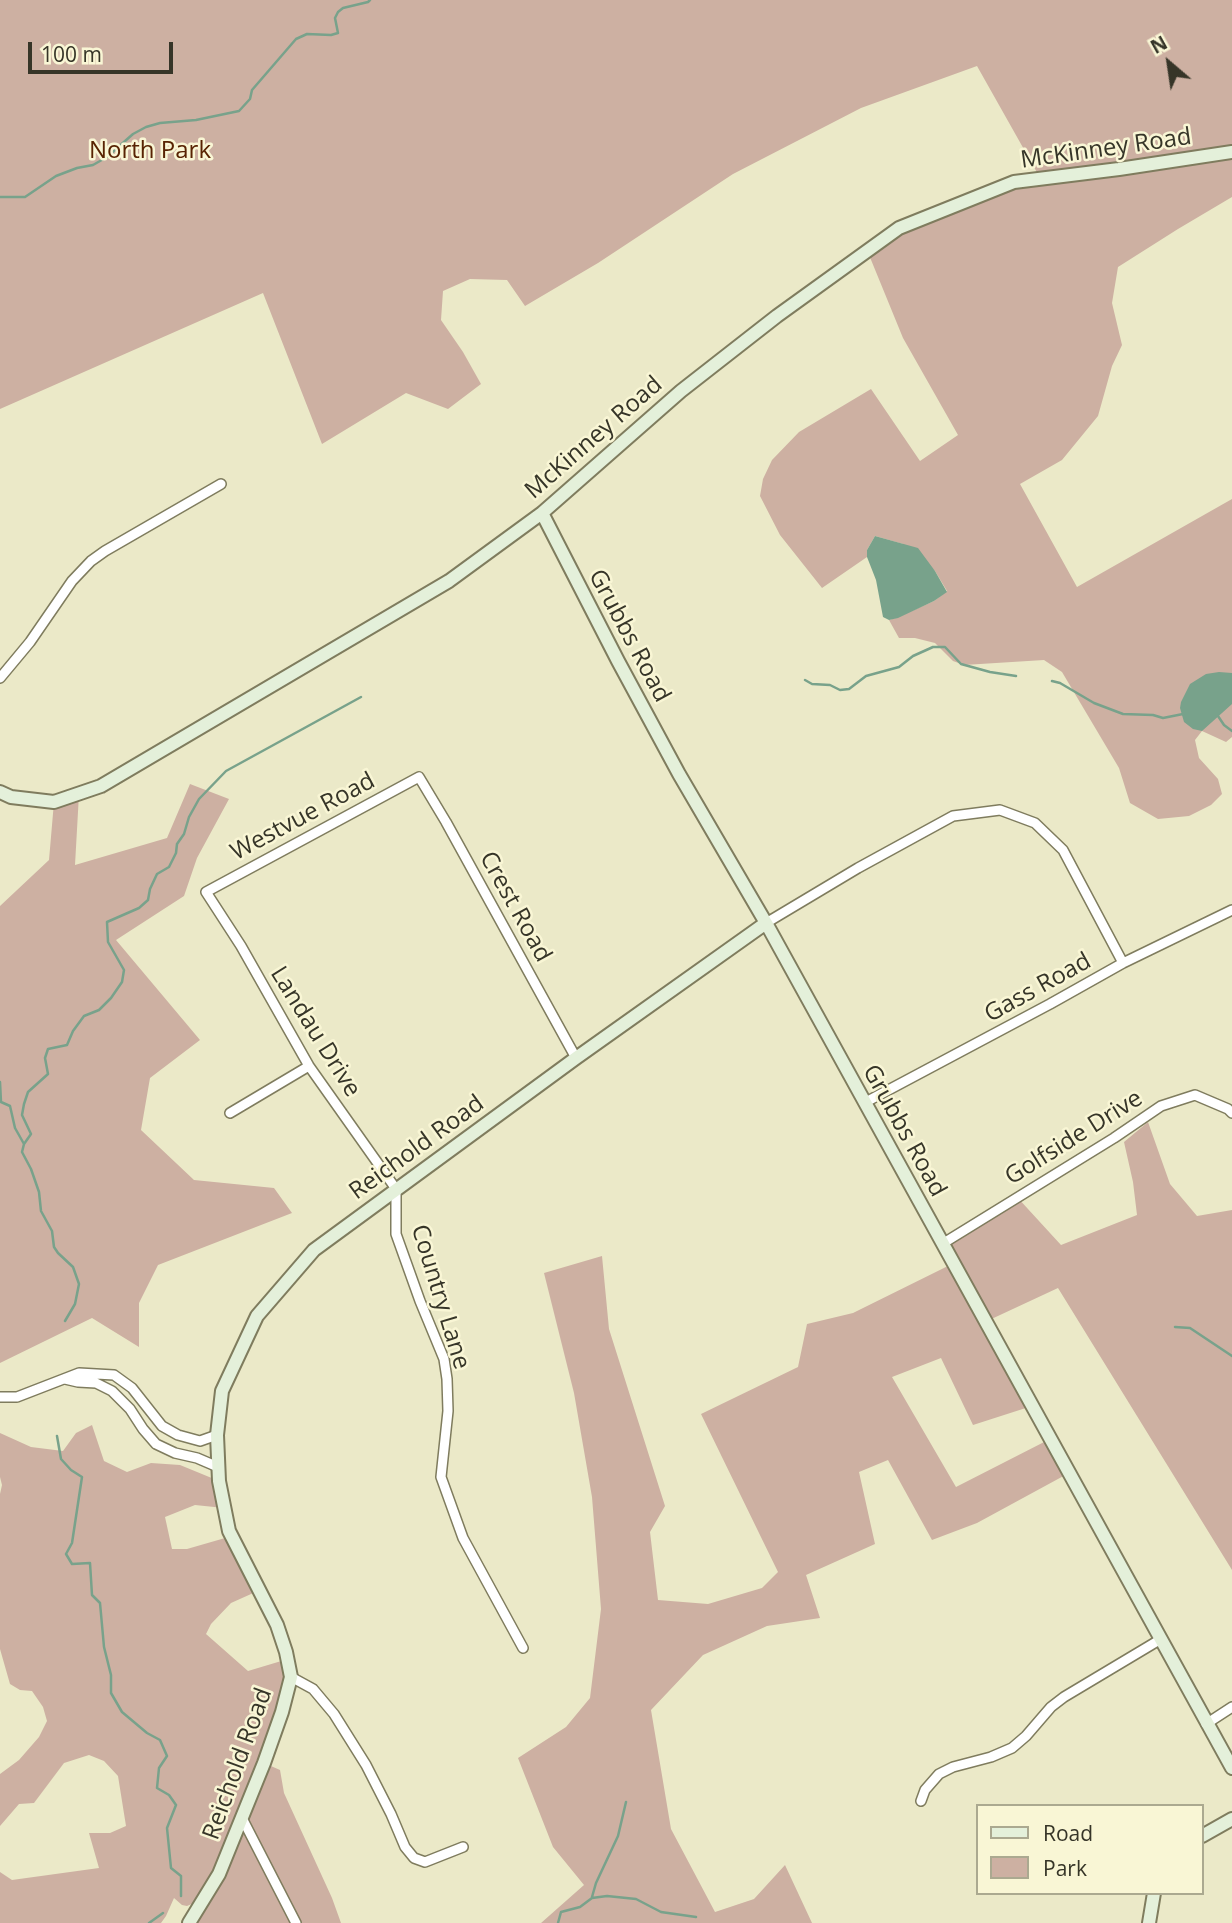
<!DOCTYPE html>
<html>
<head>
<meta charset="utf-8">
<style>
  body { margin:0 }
  #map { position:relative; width:1232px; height:1923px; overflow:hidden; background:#ebe9c8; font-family:"Open Sans",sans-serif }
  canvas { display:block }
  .legend { position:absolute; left:976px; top:1804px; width:228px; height:91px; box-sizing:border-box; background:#f9f6d5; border:2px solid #aba990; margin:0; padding:9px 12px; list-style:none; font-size:21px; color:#363528 }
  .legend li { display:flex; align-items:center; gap:14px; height:35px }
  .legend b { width:35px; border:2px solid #aba990 }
  .north { position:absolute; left:1134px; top:28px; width:70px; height:70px; -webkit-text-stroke:5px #f9f6d5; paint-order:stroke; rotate:331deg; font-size:19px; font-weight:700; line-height:28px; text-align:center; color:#363528 }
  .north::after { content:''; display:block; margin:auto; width:24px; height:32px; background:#363528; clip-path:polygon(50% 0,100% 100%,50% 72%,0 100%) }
  .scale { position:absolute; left:28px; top:42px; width:145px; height:32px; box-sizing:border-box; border:4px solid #363528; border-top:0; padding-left:9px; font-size:21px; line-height:24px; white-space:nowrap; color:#363528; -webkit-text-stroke:5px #f9f6d5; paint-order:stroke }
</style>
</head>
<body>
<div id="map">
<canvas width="1232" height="1923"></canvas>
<ul class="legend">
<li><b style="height:9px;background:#e4f0da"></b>Road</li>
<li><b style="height:19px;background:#cdb0a2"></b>Park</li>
</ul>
<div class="north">N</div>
<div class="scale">100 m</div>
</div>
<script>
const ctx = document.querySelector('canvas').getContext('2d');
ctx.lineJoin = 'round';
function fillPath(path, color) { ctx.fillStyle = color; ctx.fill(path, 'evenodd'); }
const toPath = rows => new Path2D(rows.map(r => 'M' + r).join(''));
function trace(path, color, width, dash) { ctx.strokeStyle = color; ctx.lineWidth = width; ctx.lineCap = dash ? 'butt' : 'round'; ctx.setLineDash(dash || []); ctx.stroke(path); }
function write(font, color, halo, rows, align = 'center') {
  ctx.font = font + ' "Open Sans",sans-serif'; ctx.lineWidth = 5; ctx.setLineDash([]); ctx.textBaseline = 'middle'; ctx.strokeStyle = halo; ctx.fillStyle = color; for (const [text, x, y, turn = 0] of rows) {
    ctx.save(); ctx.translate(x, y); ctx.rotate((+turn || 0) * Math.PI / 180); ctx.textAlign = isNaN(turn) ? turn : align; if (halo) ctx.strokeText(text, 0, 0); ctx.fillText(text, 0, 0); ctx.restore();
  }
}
const green = toPath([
  [0,0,1232,0,1232,197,1178,229,1118,267,1112,303,1122,345,1112,366,1098,416,1062,460,1020,484,1077,587,1232,499,1232,737,1226,742,1202,731,1195,740,1199,758,1218,779,1222,794,1211,805,1189,816,1158,819,1130,803,1119,768,1062,672,1044,660,964,665,953,661,935,643,915,638,899,638,889,620,898,617,934,601,947,591,935,571,903,544,875,536,867,550,867,557,822,588,780,535,760,496,763,479,772,460,799,432,871,389,920,461,958,435,903,338,867,250,899,228,1039,176,977,66,861,108,733,174,598,263,525,306,507,280,470,279,443,291,441,320,463,352,481,384,448,409,406,393,322,444,263,293,0,409],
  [190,784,229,799,197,858,184,896,116,940,200,1040,150,1078,141,1130,194,1180,274,1188,292,1213,158,1265,139,1303,139,1347,92,1318,0,1363,0,906,49,860,54,802,79,794,75,865,167,838],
  [1148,1122,1170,1184,1197,1216,1232,1210,1232,1570,1058,1288,985,1322,1032,1406,973,1425,941,1358,892,1377,956,1487,1050,1439,1069,1473,977,1523,932,1540,888,1460,859,1472,875,1544,806,1575,820,1618,767,1626,703,1655,651,1710,671,1829,715,1912,754,1899,785,1865,812,1923,541,1923,584,1885,553,1847,518,1758,566,1727,590,1698,601,1609,592,1497,574,1393,544,1273,602,1256,609,1329,665,1506,650,1532,658,1600,708,1604,762,1588,778,1572,701,1414,798,1367,807,1324,853,1313,952,1264,942,1244,1017,1197,1061,1245,1137,1215,1133,1182,1124,1142],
  [92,1425,104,1461,127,1472,151,1463,180,1465,219,1481,224,1508,195,1505,165,1517,172,1549,187,1549,232,1536,260,1590,231,1603,211,1624,206,1634,248,1671,288,1659,291,1677,264,1763,280,1770,284,1793,332,1898,341,1923,189,1923,199,1907,194,1903,187,1906,182,1905,174,1898,166,1916,161,1923,0,1923,0,1872,12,1880,99,1868,89,1833,110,1833,126,1826,118,1776,104,1761,89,1755,64,1763,34,1803,19,1804,0,1826,0,1774,19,1760,39,1737,47,1721,43,1707,32,1691,20,1690,10,1684,0,1649,0,1494,2,1485,0,1477,0,1433,31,1447,63,1451,76,1433]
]);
const water = toPath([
  [875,536,918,548,935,571,947,592,934,601,898,618,889,620,883,617,876,580,867,557,867,550],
  [1219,672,1232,673,1232,704,1202,731,1193,729,1184,722,1180,708,1181,702,1190,684,1206,674]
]);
const stream = toPath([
  [0,197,25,197,56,176,77,168,93,165,107,157,133,134,146,127,160,123,196,120,239,111,250,99,252,90,296,39,307,34,331,35,338,33,335,18,338,12,343,8,368,2,370,0],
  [805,680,812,684,830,685,840,690,849,689,866,676,899,667,913,656,933,647,945,647,961,664,990,672,1016,676],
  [1052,681,1060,683,1094,703,1123,714,1153,715,1163,718,1183,714],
  [1218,716,1224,725,1232,731],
  [0,1082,1,1102,10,1106,15,1128,24,1144,22,1152,31,1169,39,1192,41,1211,52,1231,54,1247,58,1253,73,1267,79,1284,75,1304,65,1321],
  [24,1144,31,1134,22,1115,24,1104,28,1092,48,1074,45,1058,48,1049,67,1045,73,1031,84,1016,99,1010,111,998,122,982,124,970,108,942,107,922,139,908,148,900,150,889,157,874,169,867,176,853,177,844,184,834,189,817,199,799,226,771,361,697],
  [1175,1327,1190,1328,1232,1356],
  [57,1436,61,1459,71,1470,82,1477,72,1543,66,1554,72,1564,90,1563,92,1595,100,1603,104,1647,111,1675,111,1693,122,1712,147,1733,160,1740,167,1756,159,1768,157,1788,169,1795,176,1805,167,1828,171,1868,181,1876,181,1896],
  [592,1897,596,1883,618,1836,626,1802],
  [149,1923,163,1913],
  [558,1923,561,1912,580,1907,592,1898,607,1896,636,1899,661,1912,696,1917]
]);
const street = toPath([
  [0,678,30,642,72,581,91,561,105,551,221,484],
  [766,923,858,868,953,816,1000,810,1035,823,1063,850,1123,963],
  [864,1103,1050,1004,1123,963,1232,910],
  [230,1113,309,1066],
  [942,1244,1114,1138,1161,1106,1195,1095,1228,1109,1232,1113],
  [65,1379,78,1382,96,1383,112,1391,130,1409,143,1429,156,1444,175,1453,197,1458,218,1467],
  [0,1397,17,1397,79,1373,114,1375,132,1388,162,1426,178,1435,200,1441,217,1435],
  [523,1648,463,1538,441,1477,448,1411,447,1379,444,1359,420,1301,396,1234,396,1189,309,1066,241,946,206,892,419,777,446,822,576,1058],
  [291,1677,313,1689,334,1714,366,1765,391,1814,405,1847,414,1858,425,1862,463,1847],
  [1206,1724,1232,1707],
  [921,1801,925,1790,939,1774,953,1767,991,1757,1012,1748,1026,1736,1051,1707,1064,1697,1161,1639],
  [242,1818,296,1923]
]);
const secondary = toPath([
  [542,513,618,661,679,774,766,923,1232,1768],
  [0,792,11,797,54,802,101,786,449,581,542,513,681,391,777,316,899,228,1014,182,1119,169,1232,152],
  [1202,1836,1232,1819],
  [189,1923,219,1874,264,1763,282,1712,291,1677,286,1652,277,1625,229,1531,219,1481,217,1435,222,1391,257,1316,314,1250,576,1058,766,923],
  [1149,1923,1154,1893]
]);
const streetNames = [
  ["McKinney Road",1106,149,-8],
  ["McKinney Road",594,438,-41],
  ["Grubbs Road",629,636,62],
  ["Westvue Road",303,817,-28],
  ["Crest Road",515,907,61],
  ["Gass Road",1038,988,-29],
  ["Landau Drive",315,1032,58],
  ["Grubbs Road",904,1131,61],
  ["Golfside Drive",1074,1138,-32],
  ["Reichold Road",417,1148,-36],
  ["Country Lane",440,1297,73],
  ["Reichold Road",238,1764,-70]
];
const parkNames = [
  ["North Park",150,151]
];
fillPath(green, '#cdb0a2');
fillPath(water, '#78a28b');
trace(stream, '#78a28b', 2.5);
trace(street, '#7f7c5e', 12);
trace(secondary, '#7f7c5e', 16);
trace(street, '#fff', 9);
trace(secondary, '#e4f0da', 12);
write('24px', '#363528', '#f9f6d5', streetNames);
write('24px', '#582303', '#f9f6d5', parkNames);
</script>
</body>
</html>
